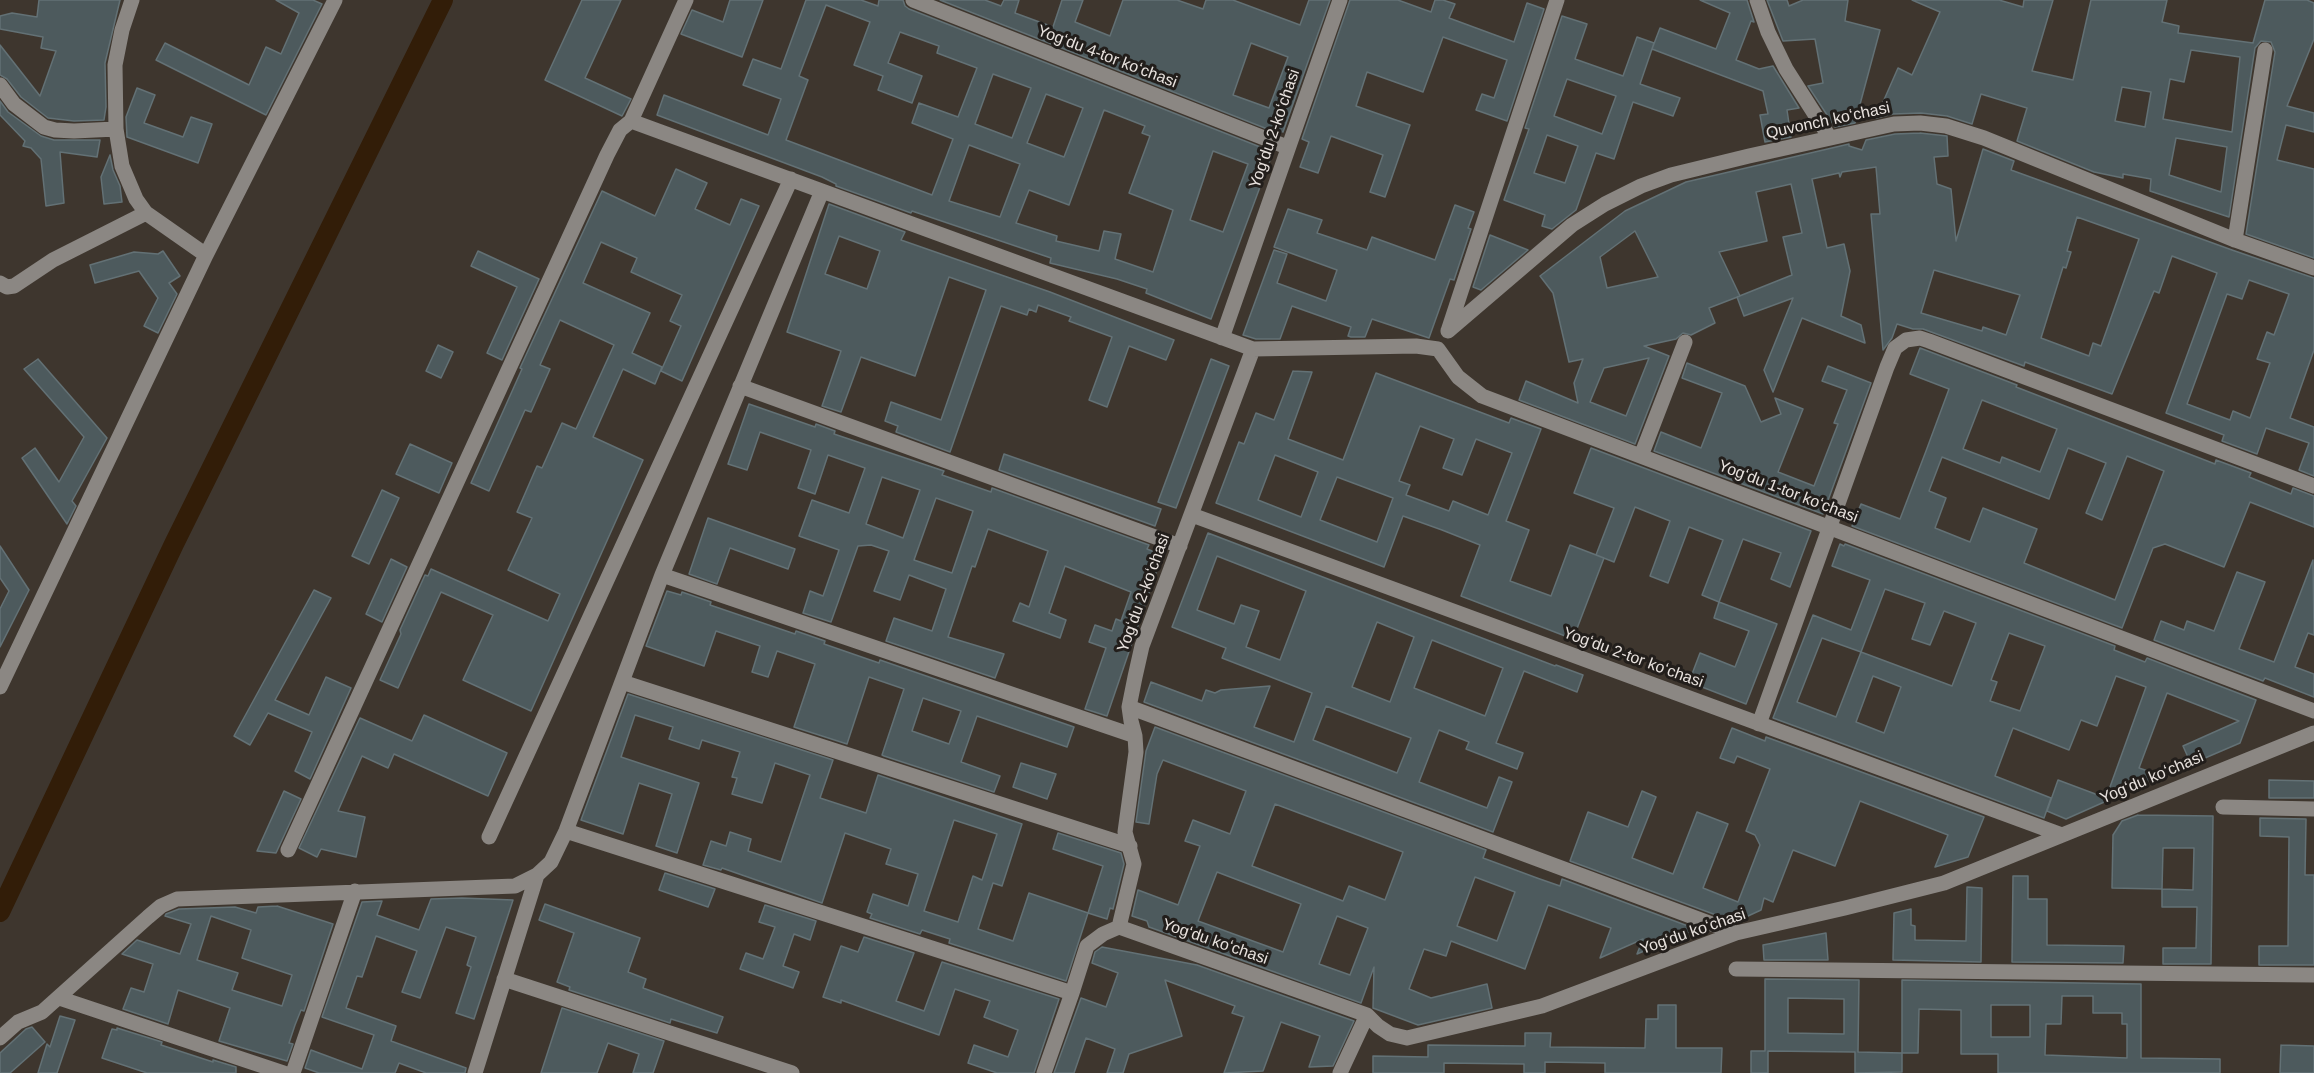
<!DOCTYPE html>
<html>
<head>
<meta charset="utf-8">
<style>
  body { margin:0 }
  canvas { display:block; background:#3e362e }
</style>
</head>
<body>
<canvas width="2314" height="1073"></canvas>
<script>
const ctx = document.querySelector('canvas').getContext('2d');
ctx.lineJoin = 'round';
const toPath = rows => new Path2D(rows.map(r => 'M' + r).join(''));
function trace(path, color, width, dash) { ctx.strokeStyle = color; ctx.lineWidth = width; ctx.lineCap = dash ? 'butt' : 'round'; ctx.setLineDash(dash || []); ctx.stroke(path); }
function fillPath(path, color) { ctx.fillStyle = color; ctx.fill(path, 'evenodd'); }
function write(font, color, halo, rows, align = 'center') {
  ctx.font = font + ' Helvetica,sans-serif'; ctx.lineWidth = 6; ctx.setLineDash([]); ctx.textBaseline = 'middle'; ctx.strokeStyle = halo; ctx.fillStyle = color; for (const [text, x, y, turn = 0] of rows) {
    ctx.save(); ctx.translate(x, y); ctx.rotate((+turn || 0) * Math.PI / 180); ctx.textAlign = isNaN(turn) ? turn : align; if (halo) ctx.strokeText(text, 0, 0); ctx.fillText(text, 0, 0); ctx.restore();
  }
}
const canal = toPath([
  [0,912,174,544,443,0]
]);
const building = toPath([
  [39,0,120,0,105,63,106,107,104,120,74,121,48,118,21,97,7,79,0,75,0,45,40,96,56,51,41,48,43,37,0,29,0,16,12,13,37,17,39,0],
  [276,0,313,0,322,4,266,115,156,60,165,43,249,85,266,47,281,54,299,13,276,0],
  [582,0,621,0,585,78,631,99,622,116,545,80,582,0],
  [730,0,763,0,742,57,681,34,692,10,723,22,730,0],
  [806,0,861,0,878,6,879,0,903,0,905,6,909,9,1273,152,1211,319,1146,293,1147,289,1117,279,1050,263,1051,258,912,211,911,213,836,186,836,184,822,177,657,115,664,95,768,135,781,99,743,85,753,59,781,69,806,0],
  [826,5,870,22,854,65,883,76,878,90,912,103,922,76,888,63,900,32,939,46,937,53,977,68,958,117,919,103,912,123,953,139,932,195,786,140,808,80,799,76,826,5],
  [993,74,1031,88,1012,138,975,124,993,74],
  [1046,94,1083,108,1064,157,1027,143,1046,94],
  [1104,110,1145,126,1142,133,1150,136,1129,193,1173,210,1153,272,1115,259,1121,234,1104,231,1099,251,1056,241,1057,236,1016,223,1029,190,1069,205,1104,110],
  [969,145,1020,164,1000,217,949,201,969,145],
  [1213,151,1248,164,1223,232,1190,220,1213,151],
  [940,0,985,0,1001,6,1004,0,1019,0,1015,13,1053,27,1062,0,1083,0,1075,22,1110,36,1123,0,1177,0,1203,9,1206,0,1233,0,1300,25,1309,0,1330,0,1283,132,1281,131,1280,134,940,0],
  [1251,43,1288,57,1269,108,1233,95,1251,43],
  [1350,0,1398,0,1431,12,1435,0,1443,0,1455,4,1449,18,1514,42,1527,3,1544,9,1507,121,1476,110,1482,94,1494,98,1507,60,1443,37,1423,92,1367,72,1356,106,1410,125,1385,197,1370,192,1383,155,1331,136,1318,173,1300,167,1309,142,1302,139,1350,0],
  [1700,0,1747,0,1754,22,1751,21,1736,60,1759,69,1773,66,1799,108,1787,110,1791,137,1765,142,1760,115,1768,114,1763,91,1652,49,1660,28,1716,49,1730,13,1700,0],
  [1767,0,1787,0,1789,6,1803,0,1848,0,1845,21,1880,30,1855,123,1835,127,1808,86,1823,83,1815,39,1783,41,1767,0],
  [1912,0,1999,0,2023,7,2024,0,2053,0,2032,71,2073,80,2091,0,2167,0,2162,22,2179,26,2178,33,2253,43,2265,0,2307,0,2314,3,2314,39,2287,106,2314,113,2314,132,2286,125,2277,160,2314,169,2314,258,2246,234,2275,52,2271,42,2261,41,2255,48,2229,217,2150,191,2151,179,2123,174,2123,178,2094,172,2017,141,2027,108,1981,94,1972,124,1947,116,1921,113,1893,114,1876,118,1898,68,1912,75,1940,12,1912,0],
  [2191,50,2240,57,2232,132,2163,119,2170,79,2184,82,2191,50],
  [2122,87,2151,92,2145,127,2115,121,2122,87],
  [2176,138,2227,147,2221,192,2169,175,2176,138],
  [1562,16,1587,24,1575,59,1623,76,1637,37,1654,43,1640,84,1680,98,1673,116,1633,102,1614,159,1596,153,1576,210,1552,229,1542,226,1545,215,1504,200,1529,129,1525,128,1562,16],
  [1567,79,1616,96,1602,134,1554,116,1567,79],
  [1547,135,1578,146,1565,183,1534,173,1547,135],
  [137,88,155,95,144,123,183,137,191,117,212,124,198,163,127,137,126,117,137,88],
  [0,101,8,112,41,136,54,140,100,140,97,157,60,152,64,203,46,206,41,159,31,148,23,146,25,141,0,115,0,101],
  [1920,133,1947,136,1948,156,1934,157,1937,184,1951,189,1956,241,1983,149,2014,161,2011,170,2232,250,2314,278,2314,350,2290,418,2314,427,2314,476,2299,470,2309,443,2266,428,2257,454,2222,441,2224,435,2166,413,2217,273,2172,256,2159,293,2154,291,2112,394,2025,362,2024,366,1923,329,1913,329,1897,324,1892,338,1883,350,1871,214,1880,214,1876,167,1842,172,1840,177,1839,173,1812,179,1827,248,1844,244,1850,271,1841,316,1861,325,1865,343,1802,318,1773,392,1764,370,1793,298,1744,316,1737,297,1792,275,1783,237,1802,233,1791,184,1756,192,1767,241,1719,252,1740,296,1709,308,1715,323,1691,335,1683,333,1676,339,1644,346,1669,356,1635,444,1519,400,1526,381,1578,403,1574,383,1583,359,1569,362,1553,293,1540,276,1625,211,1686,182,1849,144,1849,146,1862,150,1866,140,1895,134,1920,133],
  [2077,217,2139,239,2101,346,2093,343,2089,356,2041,338,2063,267,2066,268,2071,252,2067,251,2077,217],
  [1635,231,1658,277,1607,288,1600,257,1635,231],
  [1934,270,2020,295,2006,335,1983,327,1982,331,1921,313,1934,270],
  [2249,280,2289,294,2274,335,2267,332,2257,359,2270,363,2250,418,2233,411,2230,420,2187,404,2227,294,2242,299,2249,280],
  [1649,358,1626,416,1590,402,1604,368,1649,358],
  [110,155,113,170,120,186,122,202,104,204,101,177,110,155],
  [676,169,707,183,695,209,730,225,741,199,759,206,682,381,661,371,681,326,670,321,682,295,631,272,637,258,601,242,583,283,650,313,632,353,662,367,655,384,623,369,593,437,643,460,531,711,463,680,493,615,441,592,398,688,380,680,401,634,400,630,425,575,428,576,431,569,548,621,560,594,508,570,532,518,517,512,537,466,542,468,562,423,576,429,614,345,560,320,540,365,550,369,531,412,525,410,489,491,471,483,522,369,520,368,602,191,655,216,676,169],
  [829,204,905,232,901,240,1050,292,1174,340,1166,360,1129,346,1107,407,1089,400,1112,337,1069,321,1071,317,1038,305,1036,312,1029,309,1027,315,1001,306,950,452,896,432,898,426,885,421,891,402,941,420,986,290,949,277,915,376,861,357,841,412,822,406,841,351,787,332,829,204],
  [839,236,880,251,867,289,825,274,839,236],
  [1455,205,1474,212,1468,228,1471,229,1454,280,1450,279,1429,338,1372,319,1365,337,1351,337,1348,336,1351,327,1292,306,1280,339,1256,339,1243,335,1274,250,1287,254,1277,283,1326,301,1337,270,1274,247,1288,209,1322,220,1317,233,1367,250,1372,237,1435,260,1455,205],
  [1490,235,1528,250,1481,290,1473,287,1490,235],
  [163,251,180,276,169,283,177,294,158,333,144,326,158,298,139,271,95,283,90,265,134,252,158,254,163,251],
  [478,251,539,279,502,360,487,353,517,287,471,266,478,251],
  [438,345,453,352,441,378,426,371,438,345],
  [1920,348,2017,385,2016,387,2215,464,2216,460,2251,473,2249,477,2291,494,2293,488,2314,496,2314,527,2250,502,2224,567,2165,544,2153,548,2122,628,1852,526,1861,504,1900,519,1926,451,1949,389,1910,374,1920,348],
  [1982,400,2057,429,2040,472,2002,457,2000,463,1963,449,1982,400],
  [2068,448,2106,463,2086,513,2102,520,2127,456,2164,471,2115,600,2024,563,2037,529,1983,508,1970,542,1935,528,1946,498,1929,491,1942,457,2049,499,2068,448],
  [38,359,107,438,72,501,76,506,67,524,22,458,35,448,59,482,84,437,24,369,38,359],
  [1211,359,1229,366,1176,508,1158,502,1211,359],
  [1687,363,1745,386,1761,422,1781,414,1775,398,1803,409,1778,472,1814,486,1838,424,1834,423,1847,390,1822,381,1828,366,1871,383,1823,514,1654,451,1661,432,1701,448,1722,393,1682,378,1687,363],
  [1293,371,1312,372,1288,439,1343,460,1376,373,1509,423,1511,418,1541,429,1506,521,1529,530,1510,581,1551,596,1570,545,1604,558,1573,639,1461,596,1480,545,1442,530,1403,516,1384,567,1216,503,1239,442,1244,444,1256,413,1274,420,1293,371],
  [1420,426,1454,439,1443,468,1462,475,1476,439,1512,453,1488,515,1453,501,1449,511,1406,495,1410,485,1399,481,1420,426],
  [1275,455,1318,472,1301,517,1258,500,1275,455],
  [1337,477,1393,498,1377,542,1320,520,1337,477],
  [749,404,815,427,816,424,835,431,834,434,944,471,942,475,991,492,992,488,1149,545,1147,549,1162,555,1107,716,1085,709,1106,648,1089,642,1095,625,1112,631,1116,619,1121,621,1131,592,1065,566,1049,613,1066,620,1060,638,1013,621,1020,603,1029,607,1048,551,988,529,975,567,972,566,948,637,1004,654,995,678,886,641,894,618,932,631,946,589,909,575,900,600,874,591,889,551,871,545,858,546,831,622,803,613,810,591,823,596,839,550,799,536,812,500,849,513,865,468,828,455,815,494,798,488,811,450,760,432,747,470,728,464,749,404],
  [882,477,920,490,903,538,866,524,882,477],
  [936,498,973,511,952,573,914,560,936,498],
  [410,444,452,463,439,493,396,474,410,444],
  [1591,448,1811,531,1790,587,1771,579,1781,553,1743,539,1719,602,1702,595,1723,540,1689,527,1668,583,1650,576,1670,521,1635,507,1614,562,1596,555,1614,508,1574,493,1591,448],
  [1004,454,1161,509,1155,526,999,470,1004,454],
  [382,490,399,498,369,564,352,556,382,490],
  [708,518,795,549,788,569,730,548,717,584,689,574,708,518],
  [1208,533,1555,666,1556,665,1583,675,1577,692,1524,671,1496,743,1523,753,1517,769,1466,749,1469,742,1439,730,1419,782,1487,808,1499,777,1512,782,1493,832,1144,702,1151,682,1202,701,1206,690,1215,693,1221,690,1270,686,1254,727,1294,742,1312,693,1222,658,1226,648,1172,627,1208,533],
  [1217,556,1306,591,1280,660,1246,647,1259,611,1241,605,1234,624,1197,610,1217,556],
  [1377,622,1414,637,1390,702,1352,687,1377,622],
  [1432,640,1503,668,1485,716,1414,688,1432,640],
  [1326,706,1411,738,1397,773,1313,740,1326,706],
  [1840,544,1844,546,1845,544,2115,646,2114,650,2145,662,2147,658,2256,700,2240,743,2191,764,2183,746,2239,721,2167,693,2139,768,2151,772,2147,783,2066,819,2047,811,2058,780,2106,798,2146,687,2116,676,2097,726,2081,720,2069,750,2013,728,1995,776,2051,798,2044,818,1773,718,1813,615,1851,630,1870,580,1832,566,1840,544],
  [1885,589,1925,603,1912,639,1930,645,1944,611,1976,623,1952,686,1861,652,1885,589],
  [2009,633,2045,646,2020,711,1990,701,1997,682,1991,680,2009,633],
  [1822,638,1861,652,1836,717,1797,702,1822,638],
  [1873,676,1901,687,1884,733,1856,722,1873,676],
  [0,546,29,590,0,647,0,609,9,591,0,578,0,546],
  [391,559,407,567,382,622,366,614,391,559],
  [2313,560,2314,635,2308,633,2295,667,2314,674,2314,697,2265,678,2263,681,2154,640,2161,621,2184,630,2187,621,2214,631,2237,572,2265,582,2239,649,2274,662,2313,560],
  [314,590,331,598,275,700,309,715,326,677,351,688,310,779,295,771,312,732,268,713,250,745,234,736,314,590],
  [667,591,681,595,682,592,711,602,710,605,795,634,796,631,825,641,824,644,879,663,880,660,1074,727,1067,747,977,716,961,762,1000,776,994,792,884,756,882,755,904,689,869,677,847,744,794,727,815,664,777,651,768,677,752,672,760,646,716,631,704,666,646,646,667,591],
  [923,698,961,711,949,744,912,731,923,698],
  [1719,602,1777,624,1746,704,1689,682,1700,653,1735,667,1749,631,1714,618,1719,602],
  [628,694,833,760,820,798,866,813,878,775,1022,824,1002,886,993,883,978,929,1013,941,1029,893,1088,913,1066,981,949,943,950,939,922,930,920,934,870,918,872,914,867,912,873,894,908,906,918,874,886,864,891,849,845,833,822,903,722,868,721,870,703,865,711,841,726,846,730,832,751,839,748,851,781,862,810,775,775,763,762,803,732,794,737,778,732,777,740,752,702,740,699,749,669,739,673,727,635,715,621,757,699,783,677,853,656,846,672,794,639,783,623,834,581,820,628,694],
  [954,820,997,834,982,880,973,876,958,922,924,911,954,820],
  [424,715,507,753,488,796,394,754,388,768,362,756,338,811,365,817,356,857,321,849,317,857,299,848,360,718,412,741,424,715],
  [1155,727,1486,850,1483,858,1537,878,1560,886,1562,879,1696,929,1637,954,1643,939,1600,958,1611,928,1548,905,1525,969,1451,941,1446,956,1424,949,1409,989,1431,998,1487,984,1492,1008,1418,1025,1373,1008,1374,967,1361,1003,1149,927,1147,921,1132,916,1138,890,1178,905,1200,846,1185,841,1193,820,1230,834,1246,791,1163,760,1157,774,1149,824,1136,822,1146,751,1155,727],
  [1275,804,1403,852,1385,900,1349,886,1343,901,1252,866,1275,804],
  [1217,872,1301,904,1283,952,1198,921,1217,872],
  [1475,877,1515,892,1497,941,1457,926,1475,877],
  [1337,916,1368,928,1350,975,1319,964,1337,916],
  [1732,728,1765,741,1766,737,1984,817,1968,857,1935,867,1948,835,1860,801,1835,866,1793,850,1773,902,1764,898,1761,910,1735,922,1570,861,1588,812,1628,827,1642,791,1656,797,1632,858,1673,874,1697,812,1728,824,1703,888,1738,902,1760,845,1755,835,1746,831,1770,769,1737,756,1734,763,1720,758,1732,728],
  [1021,763,1056,774,1047,799,1013,787,1021,763],
  [2269,780,2314,781,2314,798,2269,798,2269,780],
  [284,791,301,799,276,853,257,851,284,791],
  [2138,815,2213,816,2211,964,2163,964,2163,948,2196,948,2197,907,2162,907,2162,889,2112,888,2113,835,2122,821,2138,815],
  [2163,848,2194,848,2193,890,2162,889,2163,848],
  [2260,818,2306,819,2305,875,2314,875,2314,965,2259,965,2259,946,2288,946,2289,837,2260,836,2260,818],
  [1058,833,1121,853,1124,864,1113,909,1110,908,1107,919,1088,913,1103,866,1053,849,1058,833],
  [665,873,715,889,708,907,659,890,665,873],
  [2013,876,2028,876,2028,899,2047,899,2047,945,2124,946,2123,963,2012,962,2013,876],
  [1967,887,1982,888,1981,962,1893,960,1894,913,1911,909,1911,925,1915,926,1915,940,1966,941,1967,887],
  [462,898,513,900,474,1019,456,1013,471,967,467,965,476,937,446,927,420,998,402,992,417,951,376,936,362,977,357,976,346,1008,396,1026,391,1041,466,1068,465,1073,426,1073,399,1063,395,1073,319,1073,305,1068,311,1050,362,1069,374,1035,322,1017,362,902,382,901,377,915,419,930,431,899,462,898],
  [545,904,640,938,628,972,646,979,643,988,723,1017,717,1033,671,1019,670,1023,569,990,570,987,557,982,574,933,539,920,545,904],
  [765,905,816,921,810,940,794,934,783,966,799,972,793,988,740,969,746,953,763,959,775,927,759,922,765,905],
  [277,906,333,924,304,1011,301,1010,295,1025,289,1043,293,1044,287,1061,219,1041,230,1008,178,990,168,1024,123,1009,131,988,144,992,153,964,122,954,137,940,180,954,191,924,165,916,166,914,179,909,235,907,256,913,258,907,277,906],
  [211,916,251,930,242,958,292,975,282,1006,232,990,238,973,197,960,211,916],
  [1826,933,1828,960,1764,960,1763,945,1826,933],
  [864,937,914,953,896,1001,924,1011,942,962,1059,999,1034,1073,997,1073,968,1063,974,1045,1008,1057,1018,1030,984,1017,990,1001,955,989,939,1035,841,1000,841,1003,823,997,841,946,858,952,864,937],
  [1102,947,1197,965,1354,1021,1333,1066,1309,1067,1320,1036,1281,1022,1263,1071,1224,1073,1244,1017,1232,1013,1235,1006,1165,980,1182,1036,1129,1054,1123,1073,1107,1073,1115,1049,1086,1038,1074,1073,1054,1073,1081,998,1106,1007,1118,973,1092,963,1095,952,1102,947],
  [1765,979,1859,980,1858,1052,1902,1053,1902,1072,1855,1073,1855,1052,1768,1051,1768,1073,1751,1073,1751,1051,1765,1051,1765,979],
  [1788,998,1844,999,1844,1034,1788,1033,1788,998],
  [1902,980,2141,984,2141,1058,2220,1059,2220,1073,1998,1073,1998,1054,1961,1054,1961,1010,1919,1009,1918,1053,1902,1053,1902,980],
  [2062,996,2093,996,2093,1013,2122,1013,2122,1024,2127,1024,2127,1058,2045,1055,2046,1024,2061,1024,2062,996],
  [1991,1005,2030,1005,2030,1037,1991,1037,1991,1005],
  [1658,1005,1676,1005,1676,1048,1722,1048,1721,1073,1605,1073,1605,1063,1545,1062,1545,1073,1524,1073,1524,1064,1444,1063,1444,1073,1373,1073,1373,1056,1428,1057,1428,1045,1525,1046,1525,1033,1551,1033,1550,1047,1645,1048,1646,1019,1658,1019,1658,1005],
  [562,1008,664,1041,653,1073,633,1073,639,1054,608,1043,597,1073,541,1073,562,1008],
  [60,1016,75,1020,57,1073,38,1073,47,1044,50,1047,60,1016],
  [32,1027,45,1042,10,1073,0,1073,0,1053,26,1029,32,1027],
  [117,1028,162,1042,161,1045,213,1062,213,1060,236,1067,236,1073,147,1073,102,1058,112,1029,117,1030,117,1028],
  [2281,1045,2314,1046,2314,1073,2280,1073,2281,1045]
]);
const minor = toPath([
  [132,0,122,30,115,65,116,129,122,166,136,199,146,213,206,255],
  [913,0,1287,147],
  [1757,0,1768,32,1786,69,1830,138],
  [0,85,14,104,44,127,55,130,74,131,116,129],
  [631,121,1253,349,1416,346,1438,349,1458,377,1482,396,2314,711],
  [2235,240,2265,50],
  [0,283,7,287,14,286,53,260,146,213],
  [1448,331,1572,225,1605,204,1641,186,1671,175,1749,156,1894,124,1920,123,1946,126,1984,138,2235,240,2314,268],
  [1448,331,1557,0],
  [1222,338,1340,0],
  [740,386,1180,546],
  [1641,456,1685,342],
  [1192,515,2062,835],
  [662,575,1135,736],
  [622,682,1130,846],
  [0,687,206,255,335,0],
  [1129,707,1736,933],
  [1759,724,1887,367,1895,348,1906,340,1920,338,1929,341,2314,486],
  [2223,807,2314,809],
  [566,831,1072,993,1087,946,1103,934,1119,927],
  [489,837,791,179],
  [288,850,607,155,620,130,631,121,686,0],
  [1119,927,1367,1015,1378,1026,1390,1034,1407,1038,1542,1006,1736,933,1845,908,1944,883,2314,733],
  [1119,927,1134,864,1125,832,1136,752,1135,736,1131,721,1129,707,1135,677,1142,646,1253,349],
  [1736,969,2314,975],
  [504,979,792,1073],
  [59,998,284,1073],
  [0,1038,18,1022,42,1012,148,917,161,906,177,899,515,886,537,875,551,862,566,831,662,575,822,191],
  [293,1073,355,891],
  [475,1073,537,875],
  [1044,1073,1072,993],
  [1340,1073,1367,1015]
]);
const streetNames = [
  ["Yogʻdu 4-tor koʻchasi",1107,57,21],
  ["Quvonch koʻchasi",1828,121,-12],
  ["Yogʻdu 2-koʻchasi",1275,129,-71],
  ["Yogʻdu 1-tor koʻchasi",1788,492,21],
  ["Yogʻdu 2-koʻchasi",1144,593,-70],
  ["Yogʻdu 2-tor koʻchasi",1633,658,20],
  ["Yogʻdu koʻchasi",2152,778,-23],
  ["Yogʻdu koʻchasi",1693,932,-19],
  ["Yogʻdu koʻchasi",1215,942,19]
];
trace(canal, '#321d08', 20);
fillPath(building, '#4d5a5d');
trace(building, '#637175', 1.5);
trace(minor, '#8b8783', 15);
write('16px', '#e8e2de', '#221e1b', streetNames);
</script>
</body>
</html>
